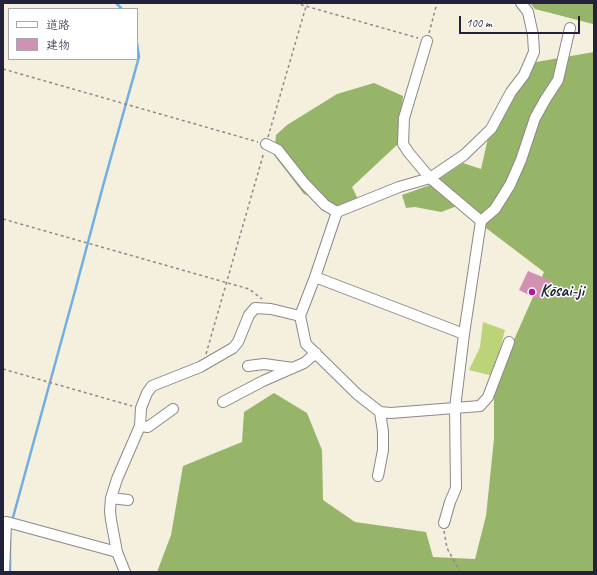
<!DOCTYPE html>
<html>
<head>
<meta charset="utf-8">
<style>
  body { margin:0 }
  #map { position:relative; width:597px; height:575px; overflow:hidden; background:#f5efde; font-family:Caveat,"Klee One",sans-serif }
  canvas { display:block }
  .frame { position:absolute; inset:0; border:4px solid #22223b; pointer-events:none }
  .legend { position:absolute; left:8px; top:8px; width:130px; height:52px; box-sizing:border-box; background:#fff; border:1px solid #a7a7b1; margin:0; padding:5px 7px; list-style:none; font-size:12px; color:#22223b }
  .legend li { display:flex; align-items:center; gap:8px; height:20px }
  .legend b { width:20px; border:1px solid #a7a7b1 }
  .scale { position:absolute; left:459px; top:16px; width:121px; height:18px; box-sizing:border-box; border:2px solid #22223b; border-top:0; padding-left:5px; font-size:12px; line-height:14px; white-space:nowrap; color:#22223b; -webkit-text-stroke:3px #fff; paint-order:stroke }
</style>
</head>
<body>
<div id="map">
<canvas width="597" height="575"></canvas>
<div class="frame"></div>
<ul class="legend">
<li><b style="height:5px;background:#fff"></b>道路</li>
<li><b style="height:11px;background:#d092b0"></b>建物</li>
</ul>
<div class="scale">100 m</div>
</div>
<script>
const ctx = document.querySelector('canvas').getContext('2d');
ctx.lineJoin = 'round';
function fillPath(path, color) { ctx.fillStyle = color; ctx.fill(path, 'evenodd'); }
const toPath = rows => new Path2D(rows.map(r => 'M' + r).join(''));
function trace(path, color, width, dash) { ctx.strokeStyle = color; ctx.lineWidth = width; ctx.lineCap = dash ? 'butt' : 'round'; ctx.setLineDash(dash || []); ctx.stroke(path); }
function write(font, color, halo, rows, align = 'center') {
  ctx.font = font + ' Caveat,sans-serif'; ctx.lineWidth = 3; ctx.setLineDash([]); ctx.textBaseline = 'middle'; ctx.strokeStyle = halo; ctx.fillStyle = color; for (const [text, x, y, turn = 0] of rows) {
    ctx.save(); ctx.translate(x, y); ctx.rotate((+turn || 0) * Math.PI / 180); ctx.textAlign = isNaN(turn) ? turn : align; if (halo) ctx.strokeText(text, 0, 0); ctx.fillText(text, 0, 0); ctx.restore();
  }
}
const green = toPath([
  [483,322,505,330,493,376,469,370,480,347]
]);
const forest = toPath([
  [530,3,594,3,594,25,593,24,535,9],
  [594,52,594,572,157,572,171,535,183,466,242,442,244,412,274,393,307,413,322,450,323,500,355,522,426,532,433,557,475,559,486,516,494,439,494,385,544,272,457,206,441,212,415,207,406,208,402,195,430,185,463,163,481,169,488,138,536,62],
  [374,83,403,96,398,144,352,187,357,197,347,213,304,194,274,155,276,135,287,125,337,94]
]);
const stream = toPath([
  [116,3,122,9],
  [12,521,75,291,103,186,139,57,137,43],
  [10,572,10,533]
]);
const building = toPath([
  [528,271,552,281,543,300,535,297,535,298,519,290]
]);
const path = toPath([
  [295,3,418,38],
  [429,33,437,3],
  [3,69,258,142],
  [268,137,307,3],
  [3,219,249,289,262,299],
  [206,354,264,152],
  [3,369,132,406],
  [444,531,447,548,460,572]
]);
const minor = toPath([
  [427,41,404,118,403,144,409,153,430,178,481,221,464,334,455,408,456,488,450,502,444,523],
  [266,144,278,150,304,183,325,205,337,212,399,187,430,178,464,155,491,129,511,92,524,75,534,52,533,35,528,12,521,3],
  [481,221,495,209,510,185,521,160,535,118,545,100,558,80,570,28],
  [315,277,464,334],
  [300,316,315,277,337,212],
  [248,366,264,364,293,368],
  [223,402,263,381,304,363,316,353],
  [140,426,148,427,173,409],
  [378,476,383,450,383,432,380,412],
  [111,498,128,500],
  [7,522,117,552],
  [4,572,6,522],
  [125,572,117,552,111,520,110,511,111,498,117,479,140,426,141,408,147,393,152,386,200,367,233,348,238,342,249,315,255,308,271,309,300,316,306,344,357,394,380,412,391,413,480,406,488,397,509,342]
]);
const markers = [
  [532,292,4,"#b5179e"]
];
const poiNames = [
  ["Kōsai-ji",540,292]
];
fillPath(green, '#bdd377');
fillPath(forest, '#96b568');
trace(stream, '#72aee3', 2.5);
fillPath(building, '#d092b0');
trace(minor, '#8c888c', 12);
trace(path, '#8c888c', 1.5, [3, 3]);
trace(minor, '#fff', 10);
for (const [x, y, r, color] of markers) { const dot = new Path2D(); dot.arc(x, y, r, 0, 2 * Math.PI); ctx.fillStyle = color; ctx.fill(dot); trace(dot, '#fff', 1.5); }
write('bold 17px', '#22223b', '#fff', poiNames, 'left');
</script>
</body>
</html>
